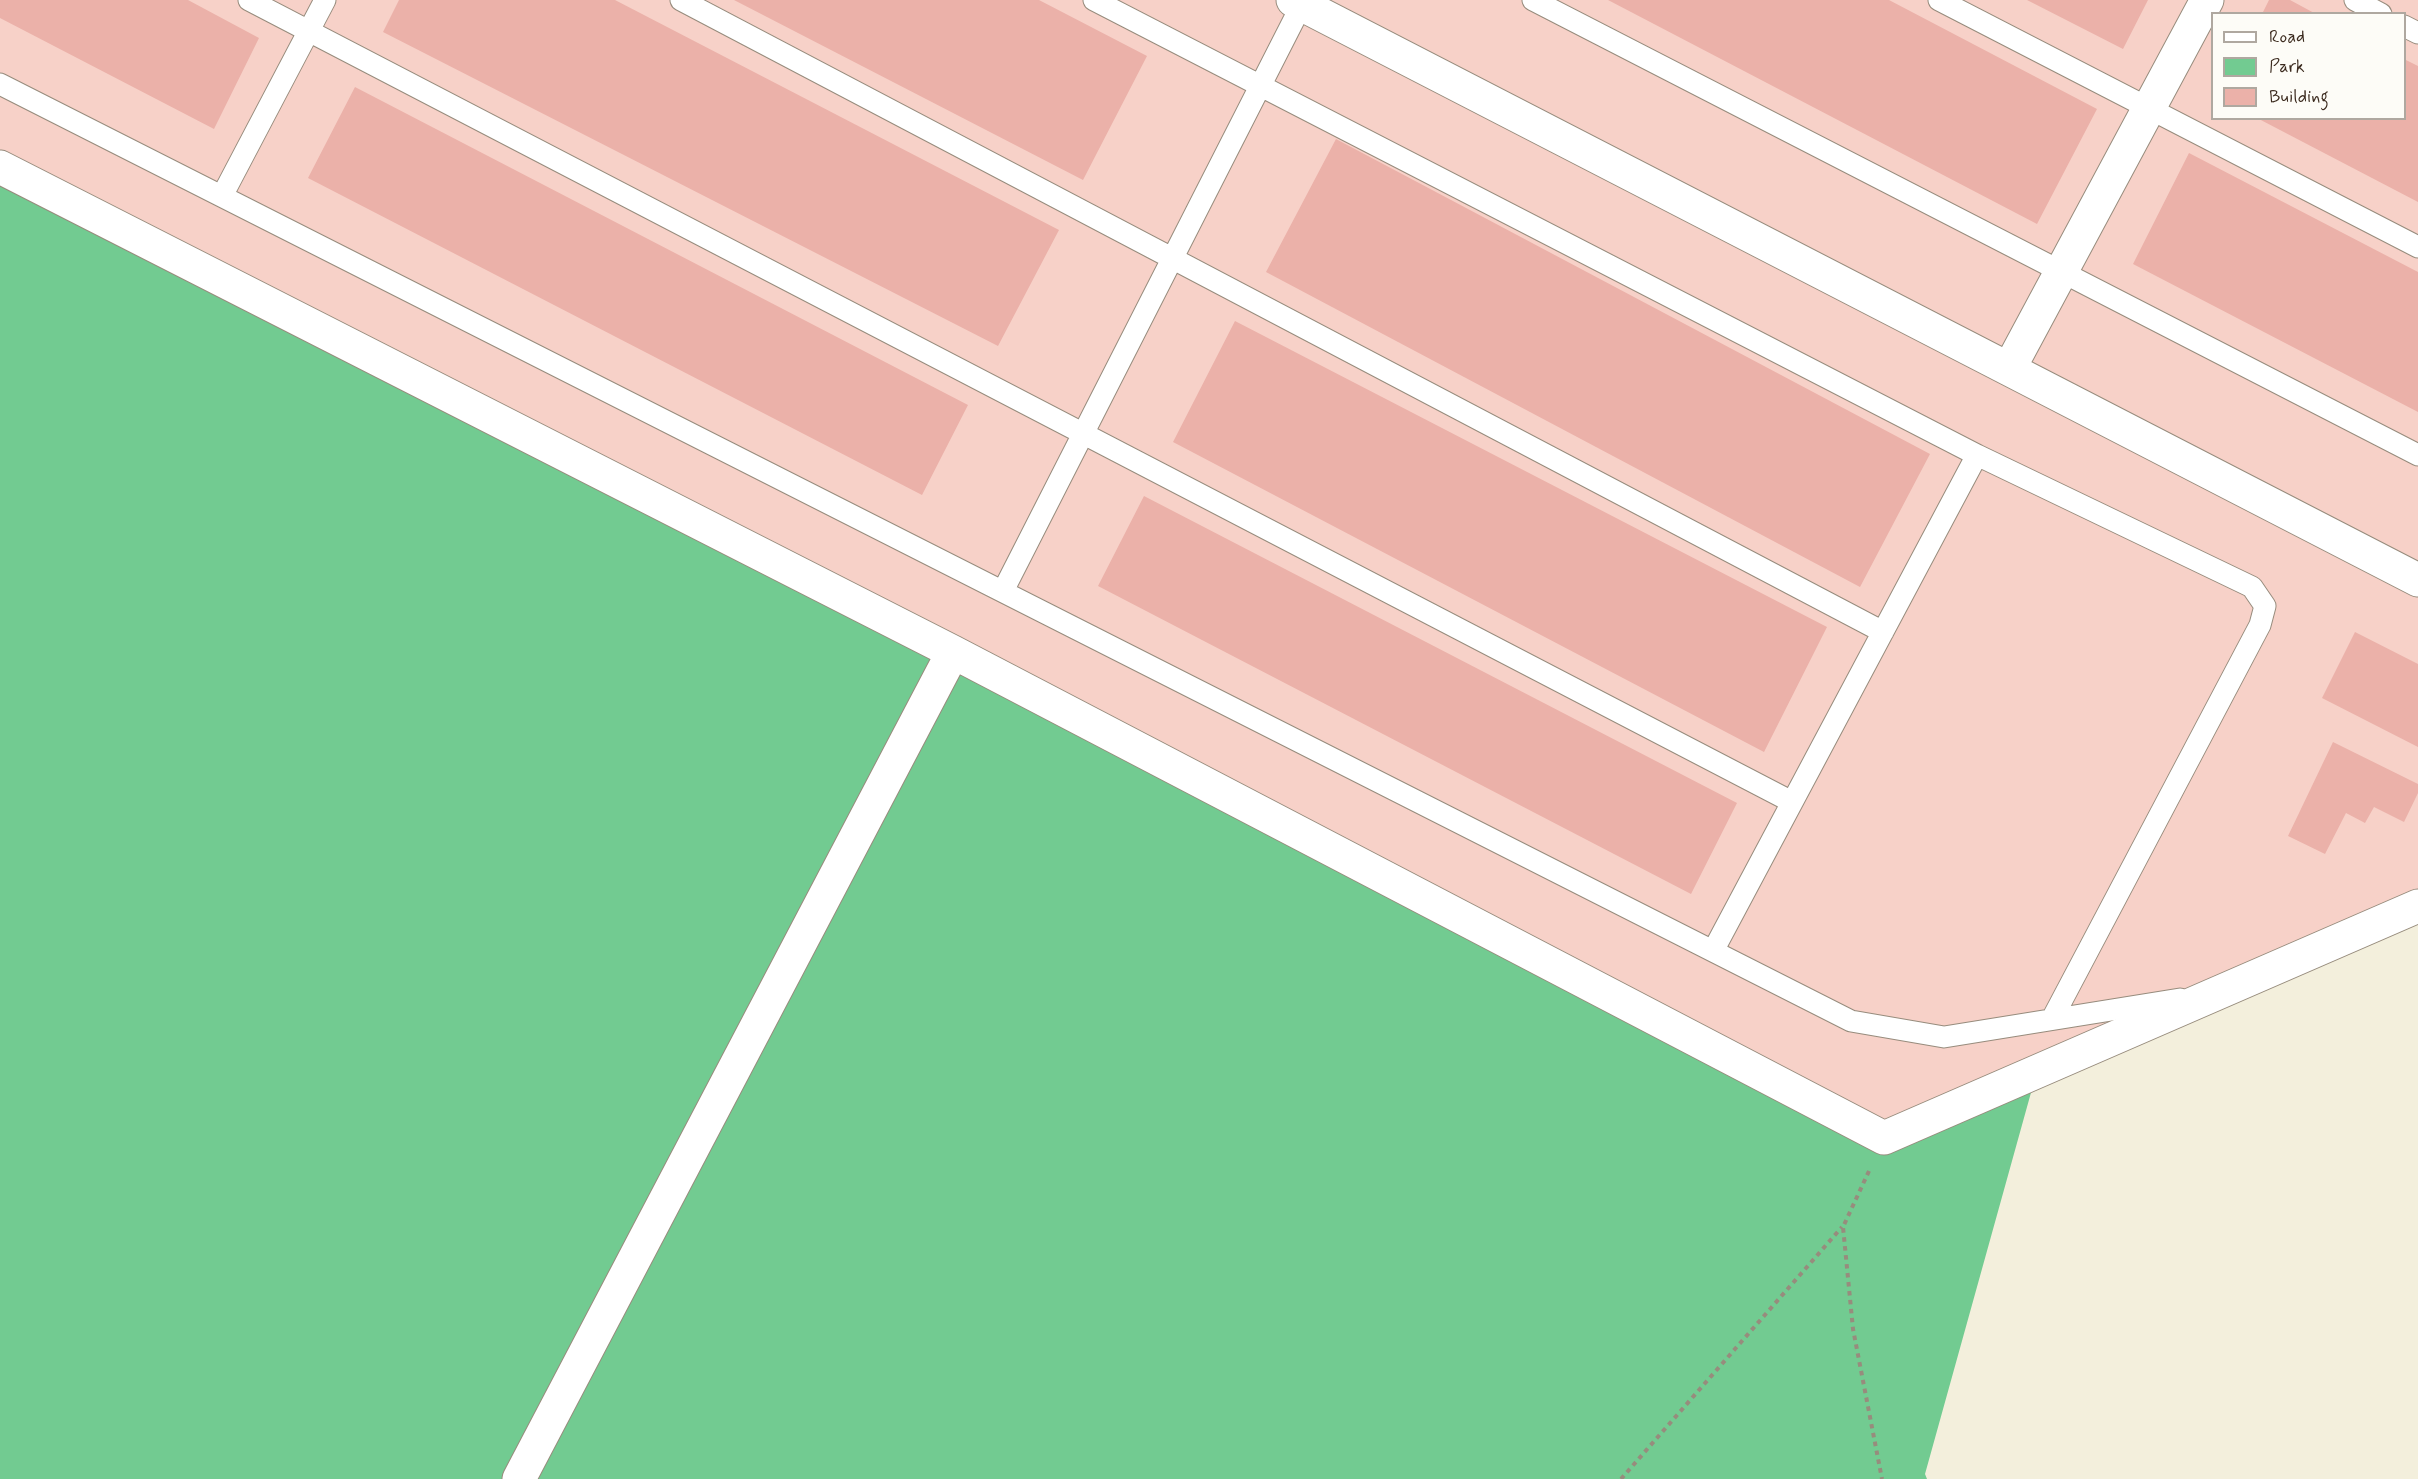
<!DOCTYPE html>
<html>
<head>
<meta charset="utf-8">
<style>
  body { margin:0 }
  #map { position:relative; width:2418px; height:1479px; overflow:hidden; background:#f3efdc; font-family:Mynerve,sans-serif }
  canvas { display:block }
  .legend { position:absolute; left:2211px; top:12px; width:195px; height:108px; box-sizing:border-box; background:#fdfcf7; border:2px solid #afa8a0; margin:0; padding:8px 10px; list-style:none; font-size:18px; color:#3b2a1e }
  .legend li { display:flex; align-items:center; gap:12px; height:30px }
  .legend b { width:30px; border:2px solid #afa8a0 }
</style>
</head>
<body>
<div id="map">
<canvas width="2418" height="1479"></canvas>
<ul class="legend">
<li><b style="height:8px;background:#fff"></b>Road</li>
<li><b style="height:16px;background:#72cb91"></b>Park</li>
<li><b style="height:16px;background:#ebb1a9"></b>Building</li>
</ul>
</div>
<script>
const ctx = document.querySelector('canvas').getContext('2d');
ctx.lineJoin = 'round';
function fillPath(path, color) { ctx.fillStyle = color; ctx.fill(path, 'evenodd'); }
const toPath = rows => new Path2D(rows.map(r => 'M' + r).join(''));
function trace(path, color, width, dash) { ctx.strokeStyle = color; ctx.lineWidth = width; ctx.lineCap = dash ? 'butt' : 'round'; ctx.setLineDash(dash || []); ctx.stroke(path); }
const built = toPath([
  [0,0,2418,0,2418,906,1884,1138,0,167],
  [2212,14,2404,14,2404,118,2212,118]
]);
const green = toPath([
  [0,167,1884,1137,2037,1071,1925,1474,1927,1479,0,1479]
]);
const building = toPath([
  [0,0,188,0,259,38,214,129,0,18],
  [399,0,615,0,1059,230,998,346,383,32],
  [734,0,1039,0,1147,56,1083,180],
  [1608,0,1889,0,2097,109,2037,224],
  [2027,0,2148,0,2123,49],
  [2269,0,2290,0,2316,14,2262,14],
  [2404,59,2418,66,2418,202,2257,118,2404,118],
  [355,87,968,405,922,495,308,178],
  [1336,139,1930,454,1860,587,1266,272],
  [2189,153,2418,272,2418,412,2133,264],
  [1235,321,1827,627,1764,752,1173,442],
  [1144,496,1737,803,1691,894,1098,586],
  [2355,632,2418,664,2418,747,2322,698],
  [2333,742,2418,784,2418,793,2404,822,2374,807,2365,823,2346,813,2325,854,2288,836]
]);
const path = toPath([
  [1869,1171,1843,1227,1853,1329,1882,1479],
  [1621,1479,1842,1227]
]);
const lane = toPath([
  [249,0,1792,802],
  [681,0,1883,632],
  [1094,0,1977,455,1713,951],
  [1533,0,2418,455],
  [1939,0,2418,247],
  [2355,0,2381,14],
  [2404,26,2418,33],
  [0,84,1851,1021,1944,1037,2180,999],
  [222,196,325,0],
  [1977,455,2252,587,2265,606,2260,625,2052,1019],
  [1003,591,1302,4]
]);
const street = toPath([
  [1293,0,2418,580],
  [0,167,953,652,1884,1138,2418,906],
  [2009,369,2207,0],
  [519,1479,953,652]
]);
fillPath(built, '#f7d1c8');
fillPath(green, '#72cb91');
fillPath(building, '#ebb1a9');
trace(lane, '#978c7d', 23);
trace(street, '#978c7d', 35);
trace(path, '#978c7d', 4, [4.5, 4.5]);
trace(lane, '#fff', 21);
trace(street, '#fff', 33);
</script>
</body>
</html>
